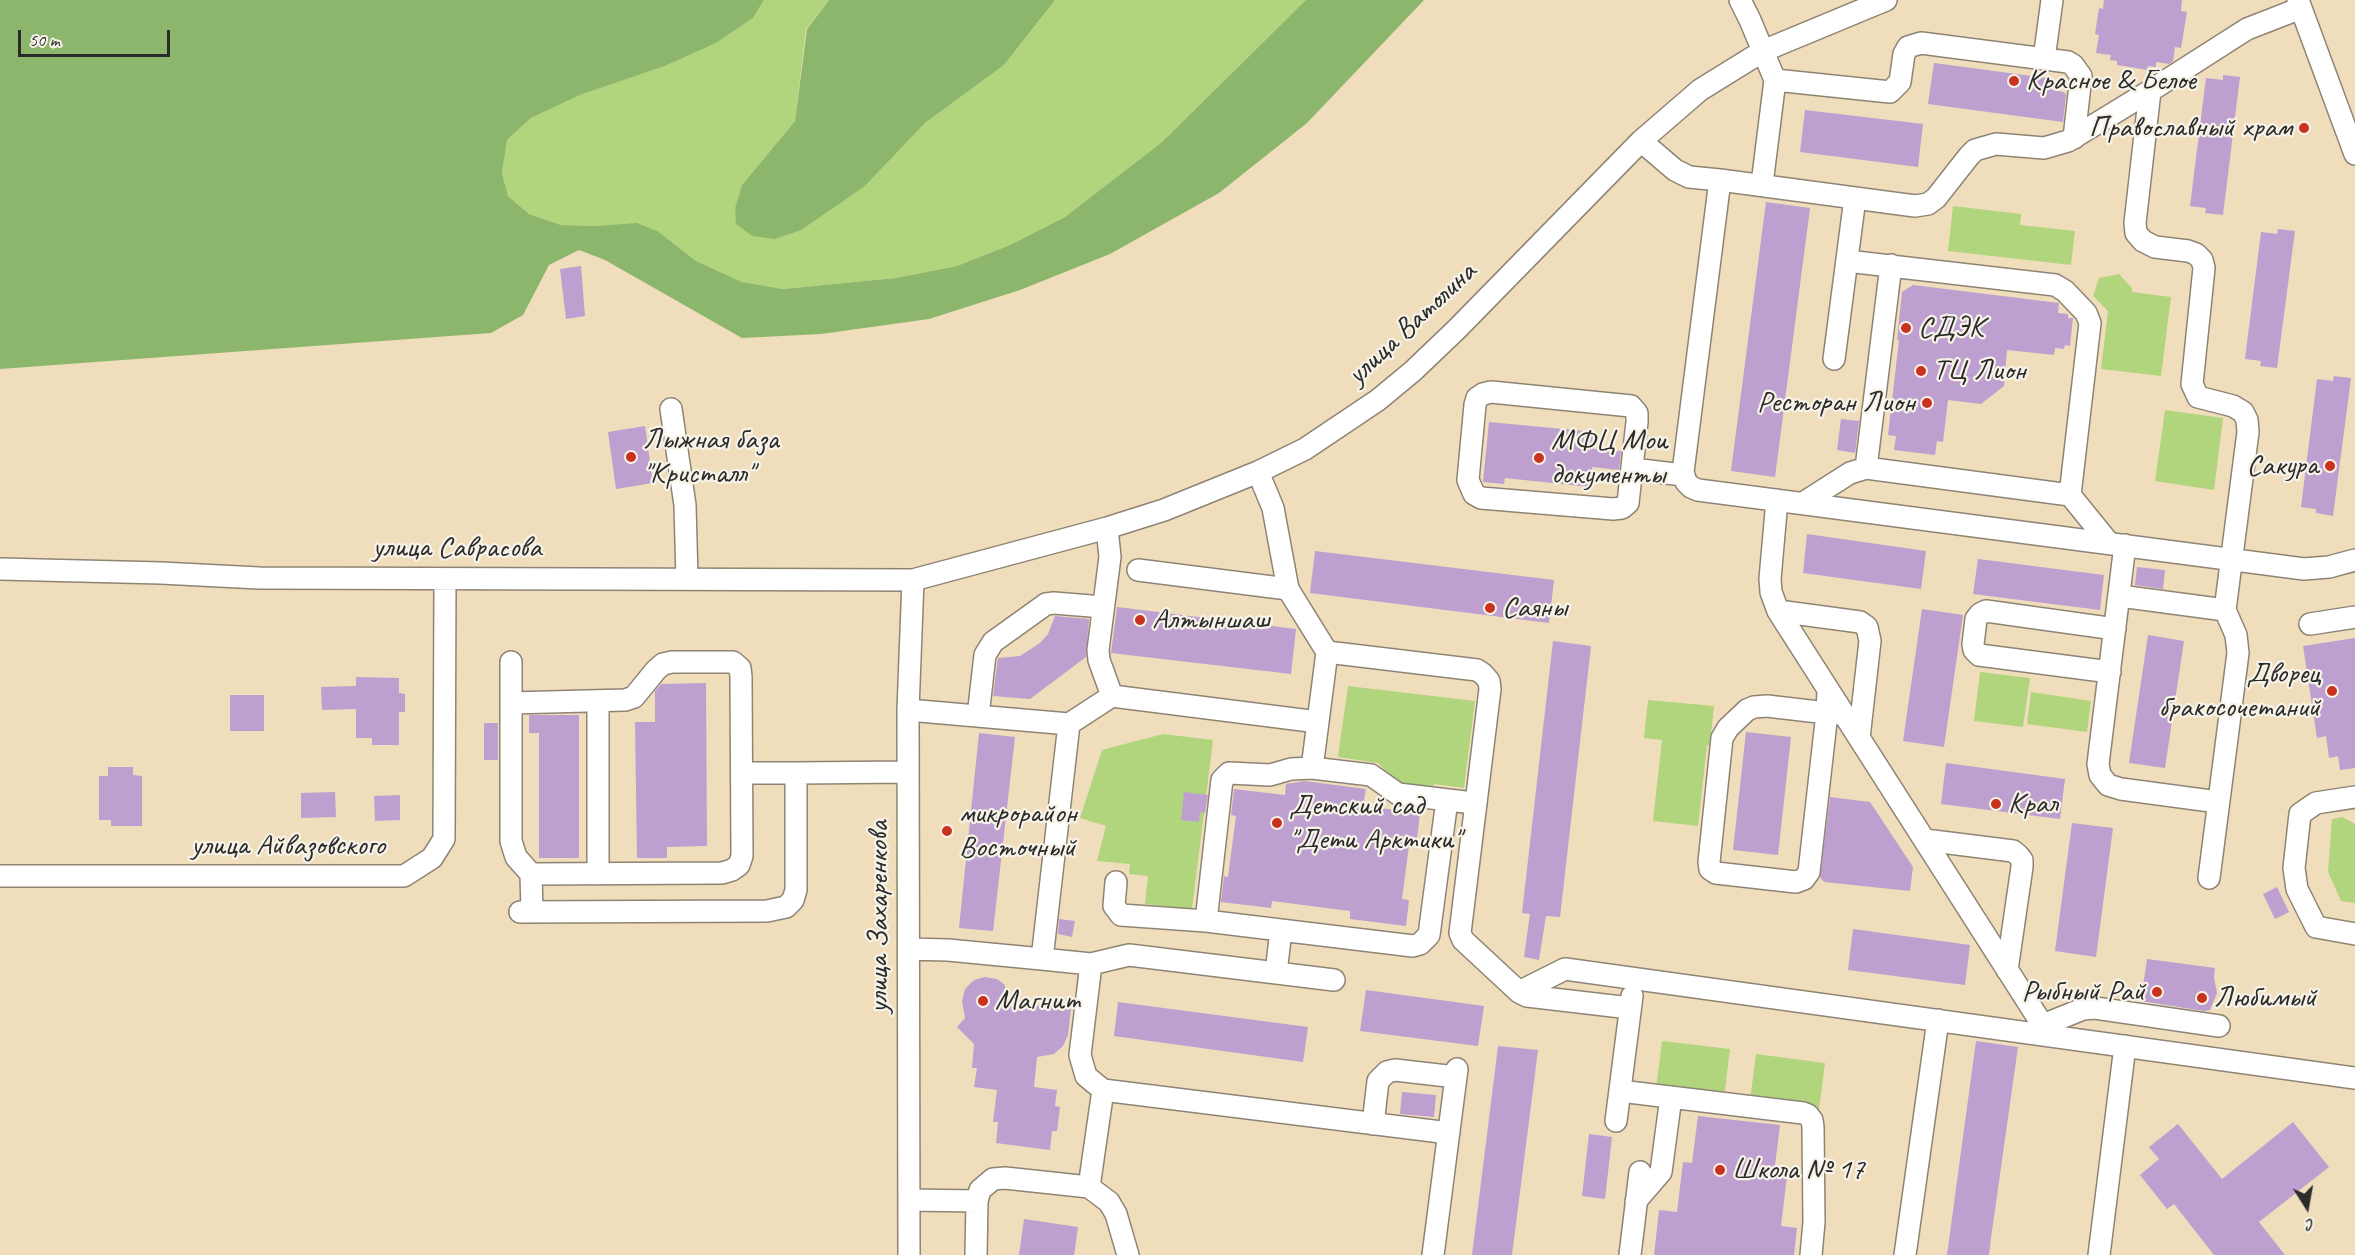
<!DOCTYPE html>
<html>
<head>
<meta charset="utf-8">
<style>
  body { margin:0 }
  #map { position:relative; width:2355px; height:1255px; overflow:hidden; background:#f0ddbc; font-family:Caveat,sans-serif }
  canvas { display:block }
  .north { position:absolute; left:2277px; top:1177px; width:60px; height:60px; -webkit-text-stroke:4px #f7f3e8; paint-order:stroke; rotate:169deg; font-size:16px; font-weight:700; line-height:24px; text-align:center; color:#2b2b2b }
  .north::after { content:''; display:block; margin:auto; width:21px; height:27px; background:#2b2b2b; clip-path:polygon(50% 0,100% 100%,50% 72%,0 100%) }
  .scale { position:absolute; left:18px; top:30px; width:152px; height:27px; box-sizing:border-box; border:3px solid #2b2b2b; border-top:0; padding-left:8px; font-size:18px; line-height:21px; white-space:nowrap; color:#2b2b2b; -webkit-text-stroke:4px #f7f3e8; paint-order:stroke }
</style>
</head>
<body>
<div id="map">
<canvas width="2355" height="1255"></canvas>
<div class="north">С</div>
<div class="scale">50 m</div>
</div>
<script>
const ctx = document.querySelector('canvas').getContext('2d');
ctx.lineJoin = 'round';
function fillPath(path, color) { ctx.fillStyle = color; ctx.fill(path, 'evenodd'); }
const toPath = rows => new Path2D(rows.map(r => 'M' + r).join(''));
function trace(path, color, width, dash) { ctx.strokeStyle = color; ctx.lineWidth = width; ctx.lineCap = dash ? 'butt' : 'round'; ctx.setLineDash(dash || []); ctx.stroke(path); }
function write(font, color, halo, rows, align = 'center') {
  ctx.font = font + ' Caveat,sans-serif'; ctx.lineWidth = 4.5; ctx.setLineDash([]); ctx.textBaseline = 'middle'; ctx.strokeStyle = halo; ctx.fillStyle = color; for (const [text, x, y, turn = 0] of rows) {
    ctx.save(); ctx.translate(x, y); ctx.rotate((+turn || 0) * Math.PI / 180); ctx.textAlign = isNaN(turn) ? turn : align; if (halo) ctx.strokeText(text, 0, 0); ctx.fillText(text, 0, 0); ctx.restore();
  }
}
const green = toPath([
  [764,0,829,0,806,29,795,121,742,185,735,208,737,224,752,236,865,186,925,123,1004,65,1055,0,1306,0,1162,142,1065,217,1010,245,957,266,896,278,783,289,742,282,696,261,659,232,598,226,561,225,529,214,508,196,502,173,507,140,531,118,580,95,665,66,716,43,753,18],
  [1953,206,2021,214,2020,225,2075,231,2071,265,1948,251],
  [2119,274,2132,288,2132,292,2171,297,2161,376,2101,369,2108,311,2093,296,2099,278],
  [2165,410,2223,418,2214,490,2155,481],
  [1980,672,2030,678,2023,727,1974,721],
  [1348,686,1475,701,1464,788,1434,784,1433,791,1402,787,1378,763,1338,757],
  [2031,692,2091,701,2087,732,2027,724],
  [1648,700,1714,706,1710,745,1707,745,1698,826,1653,821,1662,740,1644,738],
  [1163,734,1213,740,1192,909,1145,904,1148,876,1129,874,1130,864,1097,861,1106,826,1080,818,1102,750],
  [2342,817,2355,824,2355,903,2341,901,2328,872,2332,819],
  [1662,1041,1730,1049,1724,1097,1656,1089],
  [1756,1054,1825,1063,1819,1109,1750,1100]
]);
const forest = toPath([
  [0,0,764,0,753,18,716,43,665,66,580,95,531,118,507,140,502,173,508,196,529,214,561,225,598,226,637,223,659,232,696,261,742,282,783,289,896,278,957,266,1010,245,1065,217,1162,142,1306,0,1424,0,1307,123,1219,193,1110,254,1020,290,929,319,821,334,742,338,605,260,579,250,549,265,523,315,491,333,0,369],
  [829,0,1055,0,1004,65,925,123,865,186,801,230,775,239,752,236,736,224,735,208,742,185,795,121,807,29]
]);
const building = toPath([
  [2104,0,2182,0,2181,11,2187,12,2181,48,2175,47,2173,61,2169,64,2156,62,2156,67,2148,66,2147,70,2117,65,2117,61,2110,60,2111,55,2096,53,2099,35,2095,34,2099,8,2103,9],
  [1934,63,2054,79,2052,90,2064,92,2066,95,2063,122,1928,104],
  [2223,75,2240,77,2223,215,2205,213,2206,208,2190,206,2206,78,2223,80],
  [1805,110,1923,124,1918,167,1800,152],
  [1766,202,1810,208,1775,477,1731,471],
  [2278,229,2295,231,2277,368,2260,366,2261,361,2245,359,2261,232,2277,234],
  [581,266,585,316,566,319,560,269],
  [1913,285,2059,303,2058,313,2068,314,2068,318,2073,318,2070,346,2065,345,2064,349,2055,348,2054,355,2007,350,2004,386,1981,404,1948,400,1943,442,1937,441,1935,455,1894,450,1896,436,1888,435,1899,340,1897,340,1902,292],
  [2334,376,2351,378,2333,516,2316,513,2316,509,2301,507,2317,379,2333,381],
  [1841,419,1859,421,1855,453,1837,450],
  [1489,422,1595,432,1594,449,1621,451,1619,470,1592,467,1590,487,1505,478,1504,484,1483,482],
  [645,426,653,483,616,489,608,432],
  [1807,534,1926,551,1921,589,1803,573],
  [1315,551,1554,580,1549,623,1310,593],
  [1978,559,2104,575,2100,610,1973,594],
  [2137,567,2165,570,2163,589,2135,585],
  [1117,607,1296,629,1291,674,1111,653],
  [1922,609,1963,615,1944,747,1903,741],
  [1055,616,1089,619,1086,657,1030,699,993,696,998,658,1020,656,1040,643,1048,634],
  [2148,635,2184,641,2165,768,2129,763],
  [2355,638,2355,768,2340,770,2338,756,2329,758,2326,736,2317,738,2303,646],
  [1553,641,1591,646,1560,917,1546,916,1539,960,1524,957,1530,914,1522,913],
  [356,677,399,678,399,693,405,694,405,712,399,712,399,745,372,745,372,738,356,738,356,709,322,710,321,687,356,686],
  [706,683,707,846,667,847,667,858,637,858,635,722,655,722,655,691,661,684],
  [230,695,264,695,264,731,230,731],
  [529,715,579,715,579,858,539,858,539,733,529,733],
  [484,723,498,723,498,760,484,760],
  [1746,732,1791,737,1778,855,1733,850],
  [979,733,1015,737,993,931,959,928],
  [1946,763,2065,779,2060,819,1941,804],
  [108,767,133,767,133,775,142,776,142,826,111,826,111,820,99,820,99,776,108,776],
  [1304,781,1366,789,1363,806,1420,813,1417,839,1410,838,1402,899,1409,900,1406,926,1350,919,1350,911,1272,901,1271,908,1221,902,1224,876,1228,877,1236,816,1231,815,1234,789,1285,795,1286,784],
  [335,792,336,817,301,818,301,793],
  [1184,792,1208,795,1205,813,1200,812,1199,822,1181,820],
  [400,795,400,820,375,821,374,796],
  [1830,797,1870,802,1913,867,1910,891,1824,882,1820,877],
  [2072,823,2113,828,2096,957,2055,951],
  [2277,887,2289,912,2275,919,2263,894],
  [1059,919,1075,921,1072,937,1058,934],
  [1853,929,1970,945,1965,985,1848,970],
  [2147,959,2215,968,2214,978,2217,993,2210,1010,2204,1011,2141,1001],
  [985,977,997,979,1004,984,1012,1003,1071,1009,1068,1035,1063,1046,1054,1054,1037,1057,1034,1087,1057,1090,1055,1106,1060,1107,1057,1131,1052,1131,1050,1150,996,1143,998,1122,993,1122,997,1090,974,1087,977,1068,972,1068,974,1044,957,1027,965,1018,962,1001,965,989,974,980],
  [1366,990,1484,1006,1478,1046,1360,1031],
  [1118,1002,1308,1027,1303,1062,1114,1036],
  [1976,1041,2018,1047,1991,1238,1989,1255,1947,1255],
  [1498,1046,1538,1050,1512,1255,1472,1255],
  [1402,1092,1436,1095,1434,1117,1400,1114],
  [1698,1116,1780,1125,1774,1174,1787,1176,1781,1226,1797,1228,1794,1255,1654,1255,1659,1210,1677,1212,1683,1162,1692,1163],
  [2293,1122,2329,1167,2259,1222,2285,1255,2214,1255,2174,1204,2167,1209,2140,1175,2159,1159,2149,1147,2178,1124,2222,1179],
  [1589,1134,1612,1137,1605,1199,1582,1196],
  [1024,1219,1078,1227,1074,1255,1019,1255]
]);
const minor = toPath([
  [1740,0,1750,20,1775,80,1762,184],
  [2298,0,2355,154],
  [2044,59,2052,0],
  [1775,80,1890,92,1900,82,1904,54,1908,47,1921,43,2068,62,2073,65,2081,76,2074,138],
  [2150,91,2135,223,2136,233,2143,241,2155,247,2188,251,2196,254,2202,260,2204,268,2192,384,2198,397,2233,406,2243,412,2247,420,2248,432,2225,610,2236,635,2238,653,2209,878],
  [1641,141,1675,170,1689,177,1720,180,1683,472,1686,482,1691,487,1698,490,2304,569,2329,567,2355,560],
  [1720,180,1915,206,1928,204,1936,198,1969,156,1975,150,1996,144,2044,148,2068,141,2150,91,2247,29,2301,8],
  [1847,261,2055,285,2065,291,2086,313,2090,323,2070,495],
  [1834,359,1855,198],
  [1491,392,1631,406,1637,413,1637,422,1628,503,1622,508,1613,509,1481,498,1474,494,1468,480,1475,405,1477,398,1483,394,1491,392],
  [671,409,685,505,687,578],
  [1866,468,1891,265],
  [1633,469,1683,475],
  [1258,472,1273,508,1288,589,1327,652,1477,670,1483,674,1489,681,1490,689,1460,933,1463,940,1519,992,1527,996,1630,1008],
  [1777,500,1770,579,1771,592,1778,611,2049,1035],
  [1803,503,1850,473,1866,468,2070,495,2109,543],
  [1107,528,1110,557,1098,650,1099,660,1112,696],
  [2125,545,2098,764,2100,775,2108,785,2121,789,2218,802],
  [0,569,161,573,259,578,913,580,1107,528,1164,510,1258,472,1305,449,1378,400,1413,371,1457,329,1641,141,1700,90,1763,51,1886,0],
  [1138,570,1288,589],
  [2120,596,2225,610],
  [1778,611,1860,622,1867,627,1870,641,1859,738],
  [2310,624,2355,617],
  [511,662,511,841,516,857,531,874,532,912],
  [2110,672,1979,655,1974,650,1973,644,1976,619,1980,614,1986,611,2115,629],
  [1828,690,1827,713,1809,872,1804,879,1796,882,1716,873,1710,869,1709,862,1722,738,1728,728,1747,710,1754,707,1767,706,1827,713,1844,714],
  [511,703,625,700,634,697,656,670,663,664,672,662,733,662,740,668,741,677,742,856,739,865,732,870,722,873,531,874],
  [908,710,1069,724],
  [978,716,985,655,993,642,1046,604,1054,603,1103,607],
  [1312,768,1318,722],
  [742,773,796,773],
  [2355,797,2316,803,2300,814,2294,868,2297,889,2316,927,2355,934],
  [1447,800,1429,935,1420,944,1413,946,1206,921,1222,780,1229,773,1270,775,1291,769,1312,768,1371,775,1398,794,1465,802,1476,804],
  [1925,840,2013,851,2018,855,2022,860,2022,867,2007,970],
  [598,874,598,702],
  [0,876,404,876,432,858,444,839,445,579],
  [1116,882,1114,906,1121,915,1206,921],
  [520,912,767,911,786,907,793,900,796,890,796,773,908,772],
  [909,949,948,950,1042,959,1069,724,1112,696,1318,722,1327,652],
  [1042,959,1091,964,1080,1055,1086,1076,1103,1090,1449,1133],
  [1091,964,1129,955,1334,980],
  [1276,973,1281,930],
  [1519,992,1565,969,2355,1078],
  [2043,1025,2083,1009,2095,1008,2219,1026],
  [1620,1091,1803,1113,1808,1115,1812,1120,1813,1127,1814,1222,1811,1255],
  [1616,1121,1632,996],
  [1373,1124,1378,1081,1387,1072,1395,1070,1456,1077],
  [1089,1187,1109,1202,1116,1214,1128,1255],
  [910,1200,977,1201,980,1190,993,1179,1005,1178,1089,1187,1103,1090],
  [1636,1201,1661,1172,1671,1097],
  [909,1255,908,710,913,580],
  [976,1255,977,1201],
  [1433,1255,1457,1069],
  [1630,1255,1640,1172],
  [1905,1255,1938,1020],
  [2099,1255,2125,1046]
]);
const markers = [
  [2014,81,6,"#c8321e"],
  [2304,128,6,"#c8321e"],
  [1906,328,6,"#c8321e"],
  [1921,371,6,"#c8321e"],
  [1927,403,6,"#c8321e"],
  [631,457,6,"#c8321e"],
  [1539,458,6,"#c8321e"],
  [2330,466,6,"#c8321e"],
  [1490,608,6,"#c8321e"],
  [1140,620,6,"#c8321e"],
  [2332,691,6,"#c8321e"],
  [1996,804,6,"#c8321e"],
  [1277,823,6,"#c8321e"],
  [947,831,6,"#c8321e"],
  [2157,992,6,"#c8321e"],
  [2202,998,6,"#c8321e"],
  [983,1001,6,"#c8321e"],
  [1720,1170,6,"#c8321e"]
];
const poiNames = [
  ["Красное & Белое",2026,81],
  ["Православный храм",2292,128,"right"],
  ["СДЭК",1918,328],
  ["ТЦ Лион",1933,371],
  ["Ресторан Лион",1915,403,"right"],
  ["Лыжная база",643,440],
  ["\"Кристалл\"",643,474],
  ["МФЦ Мои",1551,441],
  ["документы",1551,475],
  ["Сакура",2318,466,"right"],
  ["Саяны",1502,608],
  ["Алтыншаш",1152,620],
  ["Дворец",2320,674,"right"],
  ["бракосочетаний",2320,708,"right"],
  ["Крал",2008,804],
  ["Детский сад",1289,806],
  ["\"Дети Арктики\"",1289,840],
  ["микрорайон",959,814],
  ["Восточный",959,848],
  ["Рыбный Рай",2145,992,"right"],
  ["Любимый",2214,998],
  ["Магнит",995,1001],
  ["Школа № 17",1732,1170]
];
const streetNames = [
  ["улица Ватолина",1412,324,-43],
  ["улица Саврасова",457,548],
  ["улица Айвазовского",288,846],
  ["улица Захаренкова",879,917,-90]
];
fillPath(green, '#b1d57d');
fillPath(forest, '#8cb66c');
fillPath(building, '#bd9fd0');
trace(minor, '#8e8474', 24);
trace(minor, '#fff', 21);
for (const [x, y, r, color] of markers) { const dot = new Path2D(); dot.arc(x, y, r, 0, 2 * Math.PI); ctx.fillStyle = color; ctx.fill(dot); trace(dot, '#f7f3e8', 2); }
write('30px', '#2b2b2b', '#f7f3e8', poiNames, 'left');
write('30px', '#2b2b2b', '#f7f3e8', streetNames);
</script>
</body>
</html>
